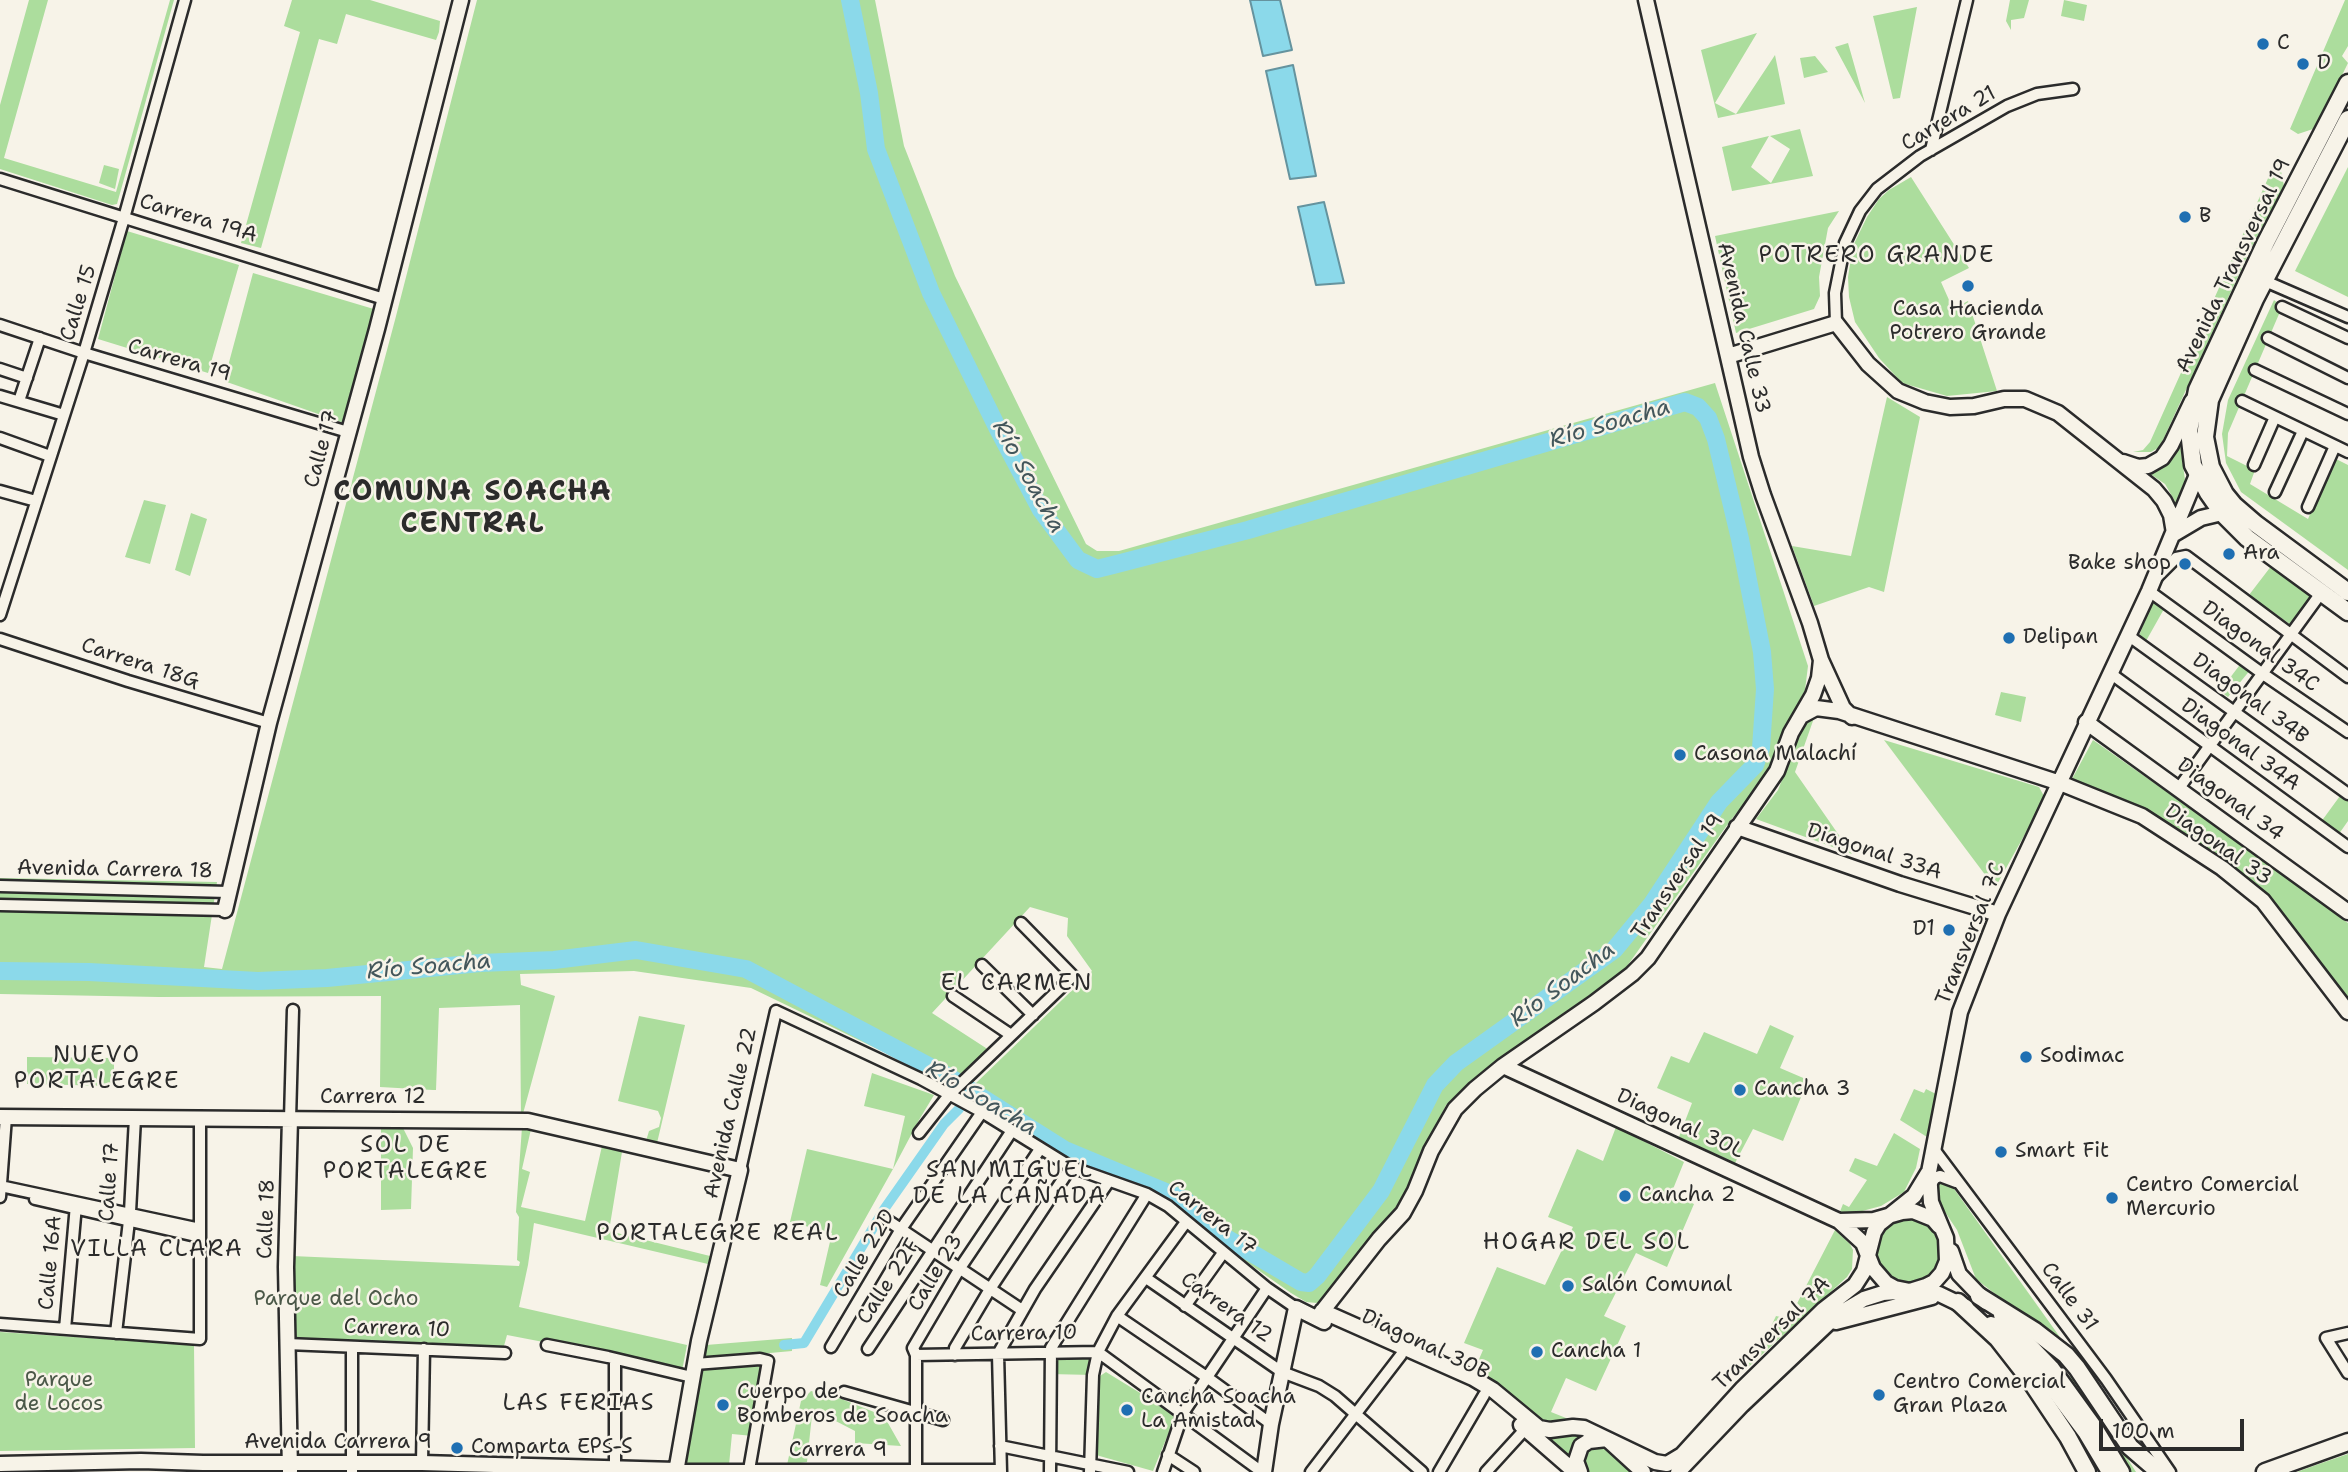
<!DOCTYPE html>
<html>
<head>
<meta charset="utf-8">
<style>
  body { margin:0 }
  #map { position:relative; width:2348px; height:1472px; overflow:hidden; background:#f7f3e8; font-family:"Shantell Sans",sans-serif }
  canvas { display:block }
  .scale { position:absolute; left:2099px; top:1419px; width:145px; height:32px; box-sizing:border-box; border:4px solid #2b2b2b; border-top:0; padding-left:9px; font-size:21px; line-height:24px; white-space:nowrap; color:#2b2b2b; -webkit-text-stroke:5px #f7f3e8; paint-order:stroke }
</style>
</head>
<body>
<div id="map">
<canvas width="2348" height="1472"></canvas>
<div class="scale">100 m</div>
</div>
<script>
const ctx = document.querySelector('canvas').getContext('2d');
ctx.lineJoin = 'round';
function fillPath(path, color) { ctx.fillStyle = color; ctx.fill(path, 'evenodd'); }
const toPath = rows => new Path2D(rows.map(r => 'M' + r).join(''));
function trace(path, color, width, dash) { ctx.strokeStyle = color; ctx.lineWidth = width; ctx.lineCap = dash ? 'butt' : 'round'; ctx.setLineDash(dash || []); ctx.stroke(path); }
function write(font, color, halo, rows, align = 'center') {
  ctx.font = font + ' "Shantell Sans",sans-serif'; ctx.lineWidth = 5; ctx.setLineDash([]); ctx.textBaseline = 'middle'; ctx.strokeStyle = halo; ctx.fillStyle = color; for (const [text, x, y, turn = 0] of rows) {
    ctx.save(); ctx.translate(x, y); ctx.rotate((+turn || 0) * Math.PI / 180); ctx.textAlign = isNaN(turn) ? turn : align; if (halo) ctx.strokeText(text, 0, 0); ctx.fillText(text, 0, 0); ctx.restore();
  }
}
const green = toPath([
  [29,0,48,0,4,158,116,192,170,0,174,0,117,204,112,205,0,169,0,105],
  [292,0,370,0,440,21,439,32,436,40,346,14,337,44,319,39,261,248,241,243,300,32,284,26],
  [477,0,875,0,904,146,955,276,1086,544,1097,551,1119,551,1715,383,1808,666,1805,690,1791,716,1778,756,1762,782,1730,821,1625,969,1446,1105,1400,1202,1335,1285,1317,1303,1306,1302,1291,1293,1208,1235,1162,1197,1074,1162,948,1083,751,988,634,971,520,974,521,985,555,996,521,1121,520,1005,439,1008,436,1090,433,1090,380,1087,381,996,159,997,0,994,0,878,217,882,204,967,222,969,395,320],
  [1030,907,1068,918,1067,936,1092,971,976,1083,970,1083,959,1077,989,1050,932,1013],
  [2010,0,2029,0,2024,18,2011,20,2011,30,2006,21],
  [2064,0,2087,5,2084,21,2061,16],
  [2345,0,2348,0,2348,46,2342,56,2348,63,2316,128,2298,134,2290,129],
  [1917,7,1900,98,1893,99,1873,16],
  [1757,33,1715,103,1736,114,1775,55,1785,104,1718,118,1701,50],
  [1848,43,1865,103,1835,47],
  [1815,56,1828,72,1804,78,1800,58],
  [1800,129,1813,176,1732,191,1722,147,1769,136,1751,167,1771,183,1790,149,1770,136],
  [2278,156,2284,186,2251,248,2163,440,2158,448,2151,452,2133,452,2143,450,2150,442],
  [104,165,119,169,115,189,99,183],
  [2348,167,2348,297,2295,271],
  [1911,177,1969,268,1941,282,1953,309,1968,301,1997,391,1947,396,1902,383,1879,358,1855,322,1849,297,1848,277,1853,246,1867,217,1879,199,1889,190],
  [1839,211,1828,228,1819,277,1820,296,1814,309,1736,333,1715,236],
  [127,231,239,265,208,373,98,339],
  [253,273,377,310,344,423,224,381],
  [2274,300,2282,307,2228,433,2227,456,2255,470,2250,484,2308,519,2334,458,2348,465,2348,570,2241,492,2226,463,2222,434,2228,400],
  [1887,397,1920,417,1884,592,1869,587,1814,606,1792,546,1851,556],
  [2179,437,2185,480,2176,503,2165,484,2149,473,2165,464],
  [144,500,166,505,150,564,125,557],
  [191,513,207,519,190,576,175,570],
  [2272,565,2312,594,2291,625,2249,595],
  [2153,599,2164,609,2146,641,2139,636],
  [2242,662,2251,669,2228,697,2220,691],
  [2001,692,2026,697,2021,722,1995,715],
  [1807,717,1814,718,1795,772,1852,854,1756,819,1778,790],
  [1884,740,2039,787,2045,798,1995,888],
  [2093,740,2228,835,2348,923,2348,1001,2269,896,2214,852,2144,810,2072,779],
  [2348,785,2348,821,2336,838,2318,826],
  [639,1016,685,1025,657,1143,646,1141,649,1131,659,1127,661,1118,658,1111,618,1101],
  [1770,1025,1794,1036,1780,1068,1808,1080,1783,1141,1753,1129,1735,1163,1679,1137,1692,1103,1657,1088,1671,1056,1689,1063,1704,1032,1757,1054],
  [27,1057,114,1058,114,1086,27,1084],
  [872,1073,934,1095,919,1120,893,1169,827,1287,820,1285,832,1233,790,1222,807,1149,893,1169,905,1116,864,1106],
  [1914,1089,1924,1093,1926,1089,1936,1094,1927,1137,1900,1120],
  [381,1125,402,1126,413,1148,411,1209,381,1210],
  [522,1127,531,1129,522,1169,530,1172,521,1207,585,1221,602,1146,622,1152,609,1231,710,1256,708,1264,534,1223,528,1265,519,1307,687,1345,682,1371,616,1356,507,1335,504,1346,292,1341,292,1256,519,1266,520,1262,517,1260,519,1217,516,1212],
  [1616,1127,1684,1162,1671,1194,1694,1204,1667,1267,1636,1253,1604,1316,1626,1326,1596,1391,1566,1378,1551,1412,1571,1420,1543,1424,1473,1373,1483,1350,1464,1343,1497,1267,1545,1285,1573,1227,1548,1217,1577,1149,1603,1161],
  [1894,1133,1920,1149,1916,1168,1904,1192,1881,1206,1851,1214,1839,1214,1843,1204,1849,1207,1867,1180,1849,1171,1855,1158,1877,1166],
  [1937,1182,1952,1186,2072,1354,1976,1279,1957,1230,1937,1200,1934,1189],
  '1876 1251a33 33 0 1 1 66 0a33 33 0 1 1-66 0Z',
  [1835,1230,1850,1244,1853,1250,1852,1269,1847,1277,1744,1371,1754,1344,1761,1347,1776,1316,1789,1319],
  [0,1332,194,1345,195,1448,0,1451],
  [792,1338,792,1351,703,1359,706,1345],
  [1098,1352,1093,1375,1049,1374,1050,1353],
  [767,1361,753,1436,732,1434,729,1465,685,1463,703,1366],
  [2053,1362,2080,1385,2136,1472,2130,1472,2075,1390],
  [1106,1372,1176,1415,1153,1471,1096,1455,1100,1376],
  [811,1391,834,1396,884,1416,901,1446,855,1443,855,1431,828,1417,812,1415,807,1462,787,1465,801,1401],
  [1571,1431,1585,1434,1576,1441,1569,1459,1538,1433],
  [1601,1443,1634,1472,1584,1472,1581,1451],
  [2348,1454,2348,1472,2297,1472,2316,1465]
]);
const water = toPath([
  [1250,0,1280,0,1292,50,1263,56,1250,0],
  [1293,65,1316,176,1290,179,1266,71,1293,65],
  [1324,202,1344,283,1316,285,1298,207,1324,202]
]);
const canal = toPath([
  [784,1345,804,1343,885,1208,944,1124,959,1109]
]);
const river = toPath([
  [0,971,89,972,258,981,327,978,480,963,554,960,636,950,746,969,951,1078,1065,1150,1185,1200,1221,1235,1301,1282,1309,1283,1317,1276,1381,1191,1435,1085,1456,1063,1614,950,1652,904,1719,802,1755,765,1761,748,1765,689,1762,652,1740,539,1716,439,1708,418,1698,407,1685,402,1248,530,1113,565,1097,569,1078,560,1041,510,998,429,931,293,876,149,869,93,850,0]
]);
const street = toPath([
  [1931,150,1967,0],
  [0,179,384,299],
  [2265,281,2348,317],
  [2282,307,2348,338],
  [1836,323,1835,293,1845,243,1860,211,1877,189,1920,156,2007,106,2037,94,2073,89],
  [0,325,84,353,348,432],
  [2268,338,2348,378],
  [0,369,27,378],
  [2255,370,2348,414],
  [0,396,64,415],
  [19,401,40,338],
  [2242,401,2348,452],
  [0,438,50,456],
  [2254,465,2275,417],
  [0,491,36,501],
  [2275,492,2303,431],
  [2308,507,2335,446],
  [2158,576,2176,558,2186,556,2348,677],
  [2149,591,2263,674,2348,732],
  [0,615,84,353,124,218,185,0],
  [2129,636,2348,794],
  [0,639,128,681,269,723],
  [2110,673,2348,847],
  [2179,788,2321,593],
  [0,886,228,892],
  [0,905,225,910],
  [982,965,1033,1015],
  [953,996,1011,1035],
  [290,1119,293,1010],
  [919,1133,949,1095,1073,976,1021,923],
  [1933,1148,2106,1379,2170,1472],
  [740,1170,776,1011,921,1079,982,1112,1071,1167,1147,1194,1168,1206,1267,1288,1296,1308],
  [0,1186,200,1229],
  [1929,1187,1935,1178,1940,1176,1956,1182],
  [0,1197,6,1117],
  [35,1199,200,1237],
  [887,1220,1022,1310],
  [1146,1278,1282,1372,1319,1386,1335,1396,1422,1472],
  [1185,1306,1223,1253],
  [1117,1316,1208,1378,1271,1424],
  [0,1324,200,1339,200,1118],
  [65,1329,76,1205],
  [116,1333,130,1212,135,1118],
  [2348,1333,2326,1338,2348,1373],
  [287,1344,505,1353],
  [547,1345,608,1357,692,1377],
  [831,1347,901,1229,982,1112],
  [868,1349,1011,1132],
  [916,1355,1098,1352,1262,1472],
  [955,1355,955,1348,990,1289,1071,1167],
  [615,1359,615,1468],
  [695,1364,760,1359,768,1361,749,1470],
  [844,1392,943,1420],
  [1000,1446,1128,1472],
  [1168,1455,1194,1472],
  [422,1463,424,1349],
  [676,1470,1001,1470],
  [352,1472,352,1347],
  [916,1472,916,1355,913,1348,960,1268,1040,1149],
  [1001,1472,998,1354,1035,1289,1109,1181],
  [1050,1472,1051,1348,1147,1194],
  [1090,1472,1093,1375,1098,1352,1117,1316,1186,1222],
  [1163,1472,1183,1413,1267,1288],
  [1311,1472,1401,1355],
  [1439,1472,1484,1395],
  [1486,1472,1528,1426]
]);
const secondary = toPath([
  [1646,0,1751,457,1763,495,1810,623,1821,660,1843,708,1852,717],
  [1728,356,1836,323,1868,364,1898,391,1925,402,1950,407,1974,406,2004,399,2025,399,2058,413,2154,489,2164,501,2171,515,2174,533],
  [2123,462,2138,467,2148,466,2162,458,2171,445,2192,401],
  [2174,534,2201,518,2222,513],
  [1803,715,1816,708,1839,711,2060,783,2142,816,2222,868,2263,901,2348,1012],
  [2086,722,2348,912],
  [1737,827,1900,884,1998,914],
  [225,910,269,723,377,329,461,0],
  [1503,1066,1839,1221,1863,1243,1873,1268,1886,1283,1895,1288,1910,1291,1939,1294,1966,1307],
  [0,1117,528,1121,740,1170,699,1341,676,1472],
  [1839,1221,1874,1220,1902,1212,1913,1211,1933,1219,1939,1226],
  [1951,1251,1959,1274,1986,1302],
  [1322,1311,1473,1378,1493,1390,1539,1428,1550,1430,1573,1427,1584,1428,1655,1462,1667,1464,1682,1455,1743,1388,1823,1310,1855,1285,1864,1271,1874,1232,1879,1224,1914,1196,1928,1173],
  [2001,1315,2052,1368,2094,1426,2122,1472],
  [1317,1318,1379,1239,1403,1213,1415,1191,1431,1151,1455,1109,1475,1089,1503,1066,1594,1003,1632,974,1648,958,1777,771,1791,733,1813,695,1819,678,1821,660],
  [1836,1322,1932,1297],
  [1991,1324,2015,1345,2041,1373,2085,1432,2109,1472],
  [1521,1425,1575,1472],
  [0,1464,141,1461,203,1463,422,1463,676,1470],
  [290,1471,286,1267,290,1119],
  [1264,1472,1271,1424,1296,1308,1324,1322],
  [1580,1472,1576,1461,1581,1446,1589,1441,1607,1439,1643,1472],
  [1678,1472,1742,1405,1837,1315,1864,1299,1883,1293,1910,1291,1926,1286,1934,1282,1942,1273,1947,1261,1946,1238,1931,1202,1929,1172,1960,1012,1998,914,2149,591,2197,475]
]);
const primary = toPath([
  [2348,83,2266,242,2197,390,2189,431,2193,465,2208,493,2222,513,2247,538,2348,612],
  [2348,119,2255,299,2210,400,2205,437,2211,467,2225,494,2234,505,2256,524,2348,592],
  [1979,1296,2035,1331,2066,1355,2077,1368,2130,1447,2159,1472],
  [1958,1302,1998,1339,2030,1380,2068,1437,2087,1472],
  [2265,1472,2348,1442]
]);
const markers = [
  [2263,44,7,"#1f6fb2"],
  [2303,64,7,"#1f6fb2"],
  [2185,217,7,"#1f6fb2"],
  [1968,286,7,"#1f6fb2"],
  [2229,554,7,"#1f6fb2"],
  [2185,564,7,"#1f6fb2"],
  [2009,638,7,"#1f6fb2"],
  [1680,755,7,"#1f6fb2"],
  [1949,930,7,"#1f6fb2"],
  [2026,1057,7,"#1f6fb2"],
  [1740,1090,7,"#1f6fb2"],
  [2001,1152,7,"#1f6fb2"],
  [1625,1196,7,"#1f6fb2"],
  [2112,1198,7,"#1f6fb2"],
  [1568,1286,7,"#1f6fb2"],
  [1537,1352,7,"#1f6fb2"],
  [1879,1395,7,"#1f6fb2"],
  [723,1405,7,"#1f6fb2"],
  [1127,1410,7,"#1f6fb2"],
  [457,1448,7,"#1f6fb2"]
];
const poiNames = [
  ["C",2277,44],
  ["D",2317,64],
  ["B",2199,217],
  ["Casa Hacienda",1968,310,"center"],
  ["Potrero Grande",1968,334,"center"],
  ["Ara",2243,554],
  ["Bake shop",2171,564,"right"],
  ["Delipan",2023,638],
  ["Casona Malachí",1694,755],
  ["D1",1935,930,"right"],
  ["Sodimac",2040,1057],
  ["Cancha 3",1754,1090],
  ["Smart Fit",2015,1152],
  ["Centro Comercial",2126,1186],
  ["Mercurio",2126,1210],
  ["Cancha 2",1639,1196],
  ["Salón Comunal",1582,1286],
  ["Cancha 1",1551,1352],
  ["Centro Comercial",1893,1383],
  ["Gran Plaza",1893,1407],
  ["Cuerpo de",737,1393],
  ["Bomberos de Soacha",737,1417],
  ["Cancha Soacha",1141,1398],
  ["La Amistad",1141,1422],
  ["Comparta EPS-S",471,1448]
];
const streetNames = [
  ["Carrera 21",1949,119,-31],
  ["Carrera 19A",198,219,17],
  ["Avenida Transversal 19",2234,266,-64],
  ["Calle 15",79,303,-73],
  ["Avenida Calle 33",1743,328,77],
  ["Carrera 19",179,361,16],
  ["Calle 17",322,449,-75],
  ["Diagonal 34C",2260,647,36],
  ["Carrera 18G",140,664,18],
  ["Diagonal 34B",2250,699,36],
  ["Diagonal 34A",2240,745,36],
  ["Diagonal 34",2230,800,36],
  ["Diagonal 33",2218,845,35],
  ["Diagonal 33A",1874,852,18],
  ["Avenida Carrera 18",115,870,1],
  ["Transversal 19",1678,877,-56],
  ["Transversal 7C",1971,934,-68],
  ["Carrera 12",373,1098],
  ["Avenida Calle 22",731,1113,-77],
  ["Diagonal 30L",1680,1124,25],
  ["Calle 17",110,1182,-86],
  ["Carrera 17",1212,1218,38],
  ["Calle 18",267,1219,-88],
  ["Calle 22D",865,1254,-59],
  ["Calle 16A",51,1263,-85],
  ["Calle 23",936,1273,-59],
  ["Calle 22F",889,1282,-57],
  ["Calle 31",2069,1297,53],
  ["Carrera 12",1226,1308,35],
  ["Carrera 10",397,1329,2],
  ["Carrera 10",1024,1334,-1],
  ["Transversal 7A",1772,1334,-44],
  ["Diagonal 30B",1425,1345,25],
  ["Avenida Carrera 9",338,1443],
  ["Carrera 9",838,1451]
];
const parkNames = [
  ["Parque del Ocho",336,1300],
  ["Parque",59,1381],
  ["de Locos",59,1405]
];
const neighbourhoodNames = [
  ["POTRERO GRANDE",1877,256],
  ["EL CARMEN",1017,984],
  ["NUEVO",97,1056],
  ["PORTALEGRE",97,1082],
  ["SOL DE",406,1146],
  ["PORTALEGRE",406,1172],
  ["SAN MIGUEL",1010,1171],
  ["DE LA CAÑADA",1010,1197],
  ["PORTALEGRE REAL",718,1234],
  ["HOGAR DEL SOL",1587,1243],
  ["VILLA CLARA",157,1250],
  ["LAS FERIAS",579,1404]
];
const waterNames = [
  ["Río Soacha",1610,424,-16],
  ["Río Soacha",1028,477,61],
  ["Río Soacha",429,967,-5],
  ["Río Soacha",1563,985,-37],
  ["Río Soacha",981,1099,31]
];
const districtNames = [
  ["COMUNA SOACHA",473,493],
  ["CENTRAL",473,525]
];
fillPath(green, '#acdd9d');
fillPath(water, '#8bd9ea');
trace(water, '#65939e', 2);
trace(canal, '#8bd9ea', 10);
trace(river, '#8bd9ea', 18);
trace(street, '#2b2b2b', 15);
trace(secondary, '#2b2b2b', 19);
trace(primary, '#2b2b2b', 21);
trace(street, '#f7f3e8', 10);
trace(secondary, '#f7f3e8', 14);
trace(primary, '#f7f3e8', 16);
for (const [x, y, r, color] of markers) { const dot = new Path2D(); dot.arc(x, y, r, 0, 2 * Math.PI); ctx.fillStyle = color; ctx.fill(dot); trace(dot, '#f7f3e8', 2.5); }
write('21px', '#2b2b2b', '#f7f3e8', poiNames, 'left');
write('21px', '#2b2b2b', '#f7f3e8', streetNames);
write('21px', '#4b5848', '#f7f3e8', parkNames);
ctx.letterSpacing = '2px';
write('23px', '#2b2b2b', '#f7f3e8', neighbourhoodNames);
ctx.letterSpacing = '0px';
write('italic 23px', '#43565b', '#f7f3e8', waterNames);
ctx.letterSpacing = '2px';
write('bold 28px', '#2b2b2b', '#f7f3e8', districtNames);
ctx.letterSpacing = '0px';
</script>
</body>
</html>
